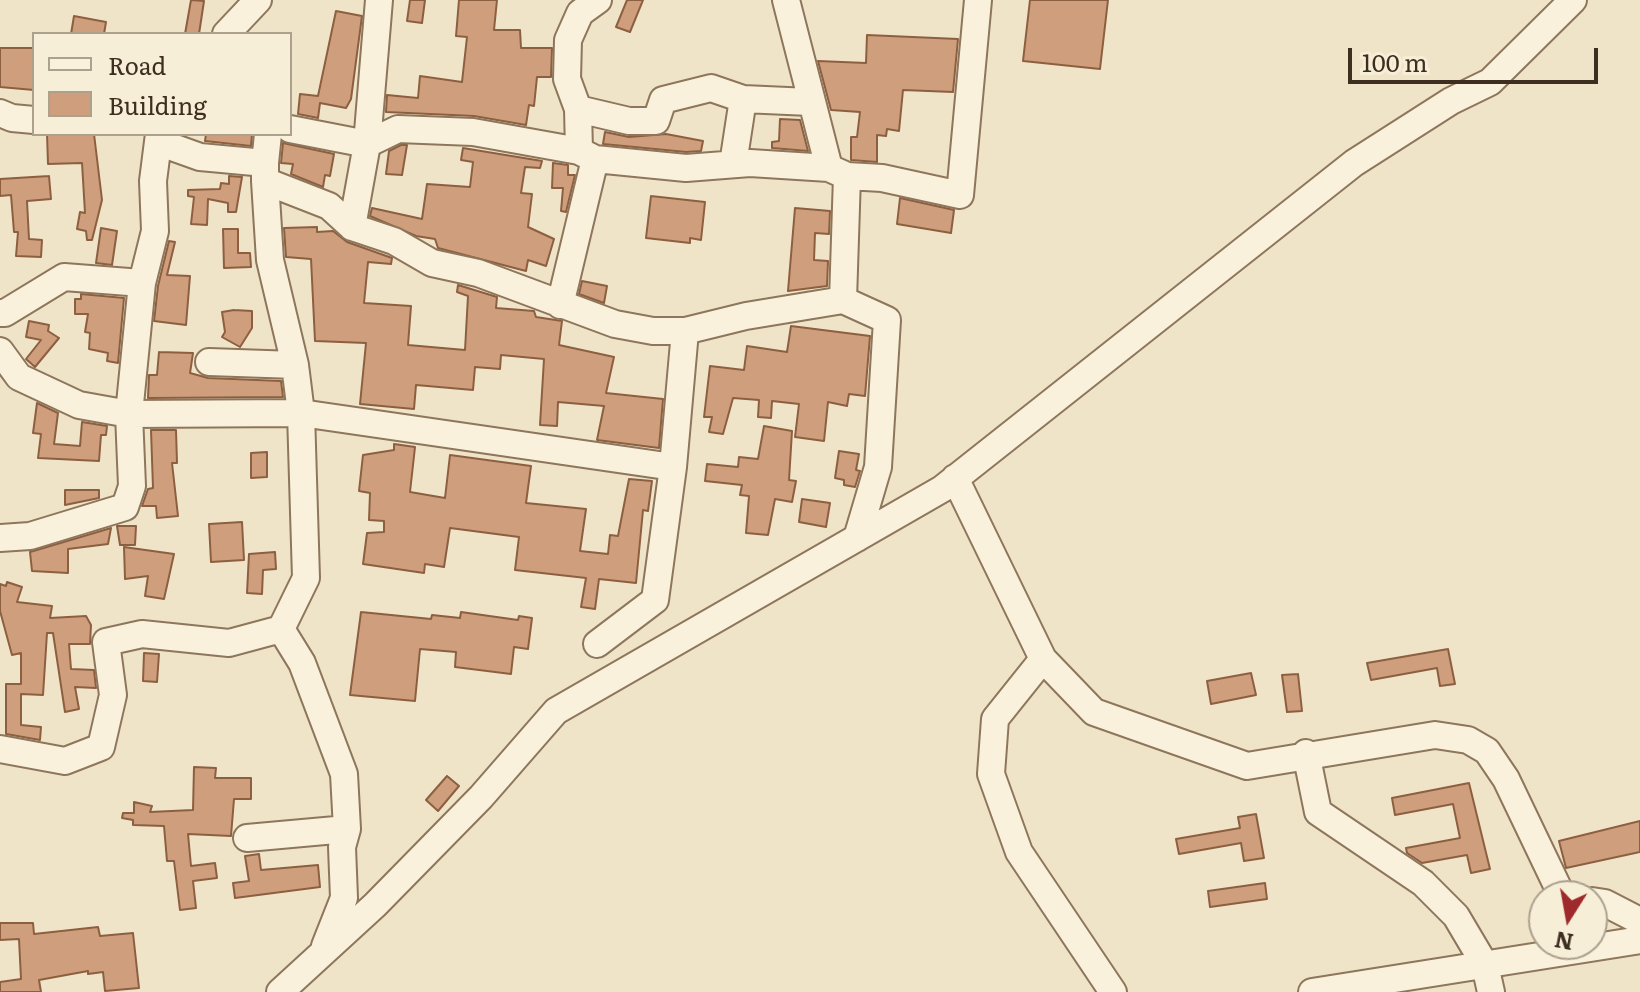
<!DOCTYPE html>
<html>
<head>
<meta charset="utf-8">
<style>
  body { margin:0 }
  #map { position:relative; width:1640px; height:992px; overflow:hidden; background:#f0e4c8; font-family:Literata,serif }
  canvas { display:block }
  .legend { position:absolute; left:32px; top:32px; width:260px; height:104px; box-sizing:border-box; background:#f7eed8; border:2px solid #ada18e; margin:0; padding:10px 14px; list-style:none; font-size:24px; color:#3d2e20 }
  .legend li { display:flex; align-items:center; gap:16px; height:40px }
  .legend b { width:40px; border:2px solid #ada18e }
  .north { position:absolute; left:1528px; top:880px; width:80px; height:80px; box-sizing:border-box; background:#f7eed8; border:2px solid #ada18e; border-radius:50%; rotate:191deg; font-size:22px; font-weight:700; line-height:32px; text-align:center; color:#3d2e20 }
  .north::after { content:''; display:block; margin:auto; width:28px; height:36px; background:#9e2a2b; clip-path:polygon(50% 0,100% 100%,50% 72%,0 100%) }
  .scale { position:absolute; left:1348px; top:48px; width:250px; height:36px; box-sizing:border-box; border:4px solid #3d2e20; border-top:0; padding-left:10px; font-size:24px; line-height:28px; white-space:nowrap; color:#3d2e20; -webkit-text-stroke:6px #f7eed8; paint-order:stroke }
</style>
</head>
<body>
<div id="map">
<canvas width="1640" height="992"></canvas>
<ul class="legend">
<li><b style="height:10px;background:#faf1dc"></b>Road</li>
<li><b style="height:22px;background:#cf9f7d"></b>Building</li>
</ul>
<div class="north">N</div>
<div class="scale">100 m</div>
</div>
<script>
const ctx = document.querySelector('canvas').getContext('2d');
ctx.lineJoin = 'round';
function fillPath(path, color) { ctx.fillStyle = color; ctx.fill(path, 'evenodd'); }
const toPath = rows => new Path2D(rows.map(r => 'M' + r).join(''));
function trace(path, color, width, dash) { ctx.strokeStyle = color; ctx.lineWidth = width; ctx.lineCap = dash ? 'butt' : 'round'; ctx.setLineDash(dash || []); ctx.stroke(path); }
const building = toPath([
  [191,0,204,1,199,34,185,34,191,0],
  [410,0,425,0,422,23,407,21,410,0],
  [459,0,497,0,494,30,520,30,521,48,552,48,551,77,537,77,534,106,529,105,526,125,474,116,386,112,387,95,418,98,420,76,462,82,467,37,456,36,459,0],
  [627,0,643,0,630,32,616,27,627,0],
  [1030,0,1108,0,1100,69,1023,61,1030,0],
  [336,11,362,16,351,99,346,108,320,103,318,118,298,114,300,94,318,96,336,11],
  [74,16,106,22,104,34,71,34,74,16],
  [867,35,958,39,953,92,903,90,899,131,887,129,886,136,877,135,877,162,851,160,851,137,857,137,860,112,831,110,818,61,866,63,867,35],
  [0,48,34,48,34,90,0,87,0,48],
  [780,119,800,120,808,151,772,148,772,142,779,141,780,119],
  [605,132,629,137,666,134,703,141,701,151,686,152,603,144,605,132],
  [47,134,94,134,102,200,92,240,87,240,86,231,77,229,80,212,85,213,82,163,48,164,47,134],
  [206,134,252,134,251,146,205,141,206,134],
  [283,143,334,154,330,176,325,175,323,187,291,174,293,164,281,163,283,143],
  [401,145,407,145,402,175,386,174,389,151,401,145],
  [463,148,542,161,540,168,525,167,521,193,532,194,528,227,554,239,546,266,528,260,526,271,438,248,435,239,416,236,370,216,372,208,422,219,427,184,470,187,473,162,461,160,463,148],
  [553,163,568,165,568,175,575,175,566,212,561,211,563,188,552,188,553,163],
  [49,176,51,199,27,201,29,239,42,240,41,257,16,256,18,232,14,232,11,195,0,196,0,179,49,176],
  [229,176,242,177,236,212,228,212,228,203,208,199,207,225,191,224,194,197,188,196,188,190,220,189,221,183,229,184,229,176],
  [651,196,705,202,701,240,690,238,690,243,646,238,651,196],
  [900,198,954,210,951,233,897,224,900,198],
  [795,208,830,211,829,234,815,233,814,260,828,261,827,286,788,291,795,208],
  [317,227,317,232,333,231,347,242,392,258,391,264,368,262,364,303,411,306,408,345,465,350,468,296,457,292,458,285,497,297,496,308,534,311,536,317,562,321,559,345,614,357,606,393,663,399,659,448,597,440,604,406,558,402,557,426,540,425,544,359,501,355,500,369,475,367,473,390,416,385,414,409,360,404,366,343,315,341,311,259,286,257,284,228,317,227],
  [101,228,117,231,112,265,96,263,101,228],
  [223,229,238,229,238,253,250,253,251,267,224,268,223,229],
  [169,241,175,242,167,275,190,276,186,325,154,321,158,286,169,241],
  [582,281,607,286,604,303,579,294,582,281],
  [81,294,124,298,118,363,107,361,108,353,89,349,90,333,85,332,88,314,75,314,75,299,81,299,81,294],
  [234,310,252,311,252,328,240,347,222,337,225,332,222,312,234,310],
  [29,321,49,325,48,331,59,338,35,367,26,359,41,340,26,337,29,321],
  [791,326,870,336,865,396,849,394,847,406,828,402,824,441,795,437,799,404,772,401,771,418,758,417,759,400,733,398,723,434,709,432,712,417,704,417,710,366,744,370,747,346,787,352,791,326],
  [159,352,193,353,190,373,208,378,281,381,283,397,148,398,149,375,157,375,159,352],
  [37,403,58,413,54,444,80,446,82,422,107,426,106,435,101,435,99,461,38,458,41,434,33,433,37,403],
  [764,426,792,431,789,480,796,481,792,502,775,499,768,535,746,533,749,496,740,495,742,485,705,481,707,464,738,467,739,457,758,459,764,426],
  [151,430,176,430,177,463,172,463,178,516,157,518,156,506,142,506,148,489,153,488,151,430],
  [394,444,415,447,410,492,445,498,450,455,531,466,526,503,586,509,580,551,608,554,610,535,618,536,629,479,652,481,648,511,643,510,636,583,599,579,595,609,581,607,586,578,515,570,519,537,450,528,444,567,425,564,424,573,363,564,367,533,384,532,384,521,369,520,370,493,359,491,363,455,394,450,394,444],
  [839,451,859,454,856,470,860,471,855,487,844,485,844,480,835,478,839,451],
  [267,452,267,477,251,478,251,453,267,452],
  [65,490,99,490,99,498,65,505,65,490],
  [802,499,830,503,826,527,799,522,802,499],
  [242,522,244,560,211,562,209,524,242,522],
  [117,526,136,526,135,545,120,545,117,526],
  [111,528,108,544,68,549,68,573,32,571,30,552,111,528],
  [124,547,174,554,164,599,145,596,148,576,125,579,124,547],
  [275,552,276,569,263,570,262,594,247,593,249,554,275,552],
  [7,582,22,587,17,602,52,606,50,618,86,616,91,625,90,644,69,644,71,669,94,670,96,688,75,687,79,709,65,712,53,633,47,633,43,695,21,694,21,725,41,727,40,740,6,734,6,684,21,684,21,653,12,655,0,611,0,584,6,586,7,582],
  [361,612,431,619,432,615,460,618,461,612,518,620,519,616,532,618,528,649,514,647,511,674,455,667,456,652,420,649,415,701,350,695,361,612],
  [1448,649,1455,684,1440,686,1437,668,1371,680,1367,663,1448,649],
  [144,653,159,654,157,682,143,681,144,653],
  [1251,673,1256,695,1211,704,1207,681,1251,673],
  [1298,674,1302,711,1287,712,1282,675,1298,674],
  [194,767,216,768,215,778,251,778,251,799,234,799,231,836,188,834,191,866,215,863,217,878,193,881,196,908,180,910,174,861,167,861,164,826,133,825,133,820,122,818,123,813,134,813,134,802,152,806,150,812,193,810,194,767],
  [447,776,459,786,438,811,426,800,447,776],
  [1469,783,1490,869,1471,873,1467,855,1422,863,1407,853,1406,848,1460,838,1453,804,1395,815,1392,798,1469,783],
  [1256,814,1264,858,1244,861,1241,843,1179,854,1176,839,1240,828,1238,817,1256,814],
  [1640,821,1640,852,1566,868,1559,841,1640,821],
  [259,854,261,870,318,865,320,887,235,898,233,883,249,881,245,856,259,854],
  [1265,883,1267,899,1210,907,1208,891,1265,883],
  [0,923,33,923,34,934,98,927,100,936,133,933,139,988,105,991,103,972,88,974,88,971,39,980,41,992,0,992,0,982,21,979,19,939,0,940,0,923]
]);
const minor = toPath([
  [786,0,829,168],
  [226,34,258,0],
  [578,109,629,121,656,121,663,100,711,88,743,99,810,102],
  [0,113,12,118,34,120],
  [290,129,367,144,398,129,473,132,579,151,595,159,686,168,750,163,829,168,847,176,882,178,960,195,978,0],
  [158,142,200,157,265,163,265,181,329,206,352,227,394,241,432,263,478,273,615,324,653,331,685,331,746,316,843,300,887,320,878,467,857,538],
  [579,151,578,109,567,79,568,40,580,13,598,0],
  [265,163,268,134],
  [733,164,743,99],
  [352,227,367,144,379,0],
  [843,300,847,176],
  [560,305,595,159],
  [0,313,5,313,64,277,142,283],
  [0,351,19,377,79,405,129,414,301,413,673,467],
  [209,362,295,365],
  [955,478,1043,659,995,719,991,774,1019,852,1113,992],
  [0,538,30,536,125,507,132,486,129,414,142,283,155,231,153,181,159,134],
  [281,629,302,663,344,774,347,829,342,847,344,898,325,946],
  [597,644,655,600,673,467,685,331],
  [1043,659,1094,712,1247,766,1435,735,1468,740,1487,751,1506,779,1562,896],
  [0,749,65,761,101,747,113,695,106,642,142,634,229,643,281,629,306,578,301,413,295,365,270,260,265,181],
  [1306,753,1318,812,1423,883,1456,916,1485,965,1491,992],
  [247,838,347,829],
  [1592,901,1605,903,1640,921],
  [280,992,375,905,481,797,556,711,942,489,1354,163,1451,101,1490,82,1573,0],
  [1312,992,1640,940]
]);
fillPath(building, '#cf9f7d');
trace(building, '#8d5f41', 2);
trace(minor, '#8d765c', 30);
trace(minor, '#faf1dc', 26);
</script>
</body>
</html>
